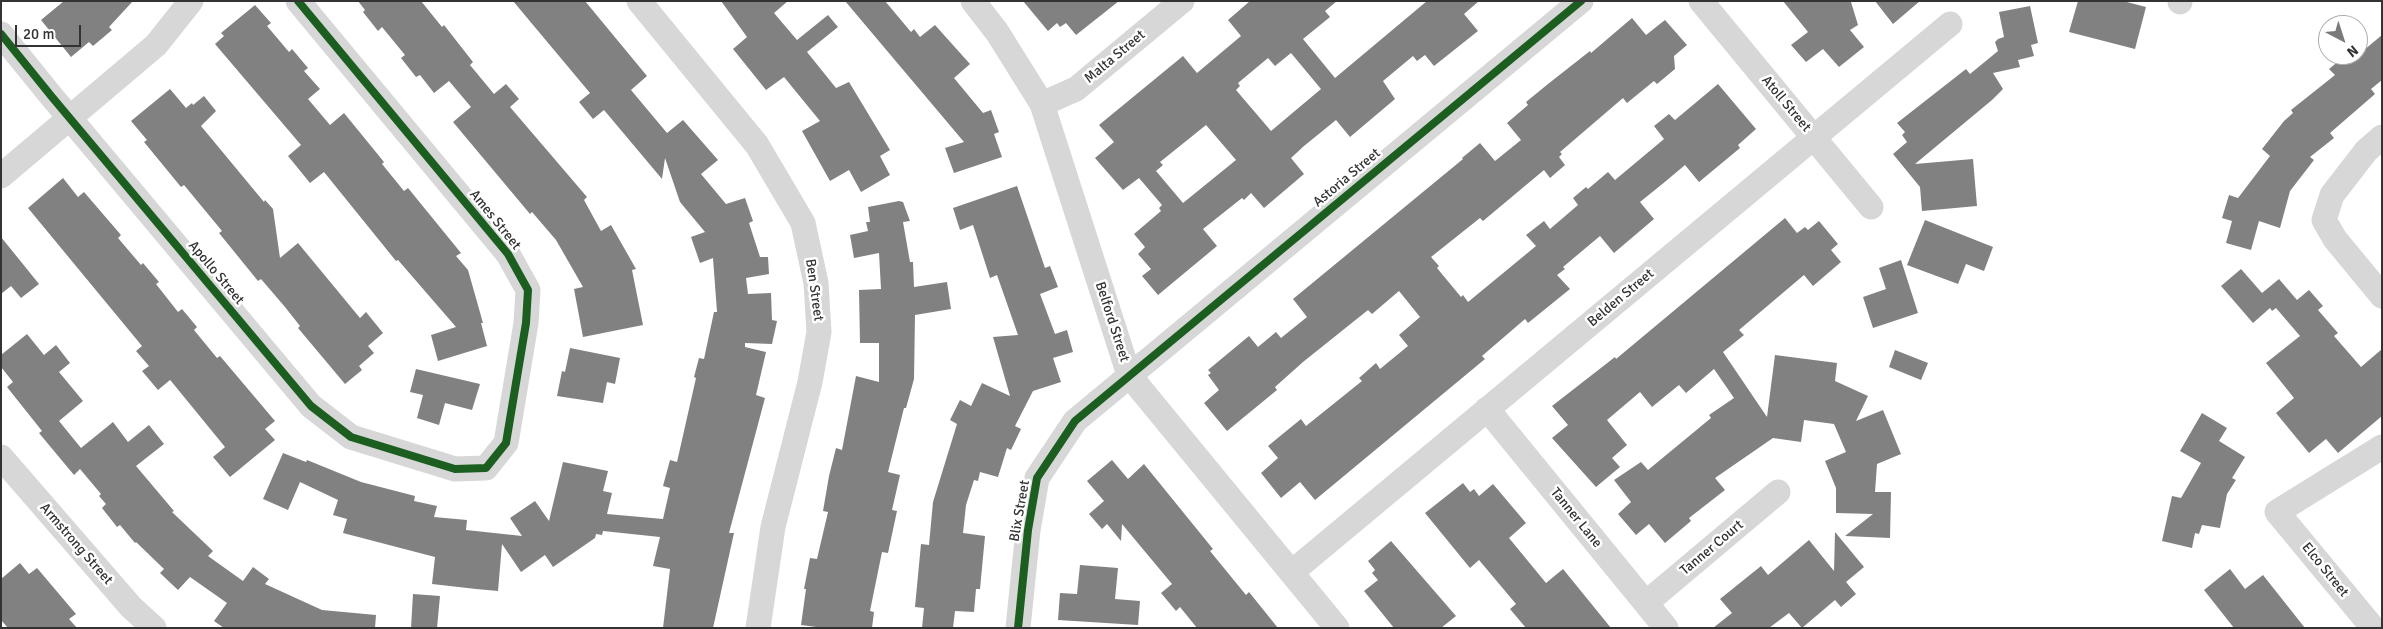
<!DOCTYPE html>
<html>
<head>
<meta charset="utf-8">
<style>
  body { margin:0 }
  #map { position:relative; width:2383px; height:629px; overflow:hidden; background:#fff; font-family:Signika,sans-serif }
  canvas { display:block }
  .frame { position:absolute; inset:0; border:2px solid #333; pointer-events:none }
  .north { position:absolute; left:2318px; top:15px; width:50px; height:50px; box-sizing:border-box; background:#fff; border:1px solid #adadad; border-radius:50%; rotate:140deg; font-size:14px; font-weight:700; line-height:20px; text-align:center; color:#333 }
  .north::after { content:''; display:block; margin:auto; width:18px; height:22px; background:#7a7a7a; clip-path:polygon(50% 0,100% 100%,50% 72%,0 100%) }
  .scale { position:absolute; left:15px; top:25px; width:66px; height:22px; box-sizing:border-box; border:2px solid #333; border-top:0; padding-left:6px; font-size:15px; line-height:18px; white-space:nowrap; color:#333; -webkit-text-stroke:4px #fff; paint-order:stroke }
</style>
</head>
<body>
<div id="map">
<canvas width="2383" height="629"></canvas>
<div class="frame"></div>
<div class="north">N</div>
<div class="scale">20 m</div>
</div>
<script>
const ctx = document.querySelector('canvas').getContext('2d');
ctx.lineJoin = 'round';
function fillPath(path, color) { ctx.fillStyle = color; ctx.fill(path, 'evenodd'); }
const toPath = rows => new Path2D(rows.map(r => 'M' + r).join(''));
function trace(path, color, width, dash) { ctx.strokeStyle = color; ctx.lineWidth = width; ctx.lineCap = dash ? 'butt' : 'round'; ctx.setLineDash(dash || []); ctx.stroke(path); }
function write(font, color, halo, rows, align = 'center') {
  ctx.font = font + ' Signika,sans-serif'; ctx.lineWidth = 5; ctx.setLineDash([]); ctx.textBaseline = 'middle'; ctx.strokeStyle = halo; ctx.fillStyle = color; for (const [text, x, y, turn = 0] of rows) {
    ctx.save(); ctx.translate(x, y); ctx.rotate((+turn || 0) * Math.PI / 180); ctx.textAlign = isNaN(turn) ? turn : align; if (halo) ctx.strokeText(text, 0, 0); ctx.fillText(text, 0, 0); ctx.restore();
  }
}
const building = toPath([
  [64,1,133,1,109,27,112,30,93,46,89,42,71,57,41,20],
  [358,1,421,1,442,27,444,25,473,62,470,65,494,94,506,84,519,99,510,107,587,197,584,200,601,231,611,225,636,269,632,270,643,325,583,337,574,289,583,287,556,240,532,212,530,214,453,122,471,107,449,81,434,93,420,75,416,77,401,58,405,55,382,27,378,31,363,12,365,10],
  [513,1,585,1,647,76,631,90,667,133,683,120,718,160,701,174,726,204,745,198,753,221,749,223,760,257,768,257,769,274,746,278,748,294,771,293,772,320,777,321,772,344,745,343,745,347,766,352,756,395,765,398,729,533,734,533,713,628,663,628,670,569,653,566,660,537,603,531,602,535,596,534,595,538,553,567,545,555,521,572,502,544,498,591,476,589,432,584,435,557,343,533,347,519,333,515,338,500,300,482,288,510,263,499,283,453,306,462,307,460,361,482,415,496,414,501,437,506,434,517,467,520,466,530,522,536,510,518,535,501,549,521,563,462,608,471,603,491,612,493,607,514,663,519,670,488,663,486,670,460,677,462,696,378,694,377,699,358,704,359,714,312,717,312,713,258,700,263,691,237,705,232,680,202,665,158,662,179,604,110,593,119,579,102,590,93],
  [721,1,788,1,774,13,797,40,828,15,838,27,807,52,836,88,849,82,890,150,880,156,890,175,861,192,849,170,830,181,802,131,820,121,784,77,766,90,733,49,747,37],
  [845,1,885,1,911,32,914,29,920,37,935,25,970,64,954,78,983,113,991,110,999,132,994,134,1002,157,954,173,945,148,964,142],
  [1023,1,1119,1,1076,35,1066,23,1060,27,1057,23,1048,31],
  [1250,1,1337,1,1325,11,1330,17,1303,39,1335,78,1427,1,1479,1,1464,14,1478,31,1434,66,1425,55,1417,61,1413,56,1383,81,1395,99,1350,137,1336,120,1304,146,1291,158,1304,174,1264,208,1251,193,1244,200,1242,198,1203,229,1217,246,1158,295,1142,276,1151,269,1138,254,1145,247,1134,234,1161,211,1159,208,1162,205,1139,178,1123,190,1095,158,1114,142,1099,125,1183,56,1197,73,1241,36,1228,20],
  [1291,53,1321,89,1271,131,1236,90,1240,86,1238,83,1268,58,1275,66],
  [1206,125,1236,160,1183,203,1156,171,1163,165,1160,162],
  [1783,1,1851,2,1858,25,1850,30,1864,47,1839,67,1823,49,1806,62,1791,45,1808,32],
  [1875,1,1920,1,1893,24],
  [2078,1,2123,1,2146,7,2135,49,2069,32],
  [255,5,271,23,267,26,289,52,292,49,308,68,304,71,320,89,308,99,330,125,344,113,384,162,382,164,404,191,408,188,461,253,456,256,468,270,483,323,481,323,487,346,438,361,431,335,456,327,398,260,396,261,324,172,310,183,288,156,301,145,215,44,224,36,221,33],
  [2030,6,2038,43,2031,45,2034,56,2018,60,2020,67,1993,73,2003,89,1992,100,1915,164,1973,159,1977,206,1922,211,1920,187,1893,154,1907,142,1902,135,1905,132,1897,123,1966,69,1970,74,1998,51,1995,42,1998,39,2004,37,1999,12],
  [1632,18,1646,35,1665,20,1687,45,1674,56,1675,69,1657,84,1654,81,1627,103,1623,98,1560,152,1562,154,1559,157,1565,165,1550,178,1544,170,1483,221,1480,218,1431,257,1439,266,1437,268,1461,297,1463,295,1468,302,1536,246,1526,235,1544,221,1550,229,1578,205,1573,198,1586,187,1588,189,1608,172,1615,180,1664,139,1654,126,1669,114,1675,120,1718,84,1756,129,1738,145,1740,148,1699,182,1685,165,1666,181,1640,202,1654,219,1614,253,1600,236,1563,267,1565,269,1557,275,1570,289,1528,323,1525,319,1482,356,1485,359,1315,500,1300,482,1281,498,1261,473,1278,458,1268,446,1301,419,1306,426,1362,381,1359,378,1376,363,1380,369,1408,346,1399,335,1420,317,1399,291,1372,314,1368,310,1303,362,1275,387,1277,390,1227,431,1204,403,1219,390,1208,375,1211,373,1208,370,1249,336,1258,347,1276,332,1281,338,1307,317,1293,299,1463,159,1462,158,1480,143,1495,161,1521,140,1507,123,1528,105,1526,102,1548,84,1590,51,1591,53],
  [2382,35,2382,80,2371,89,2375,94,2330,133,2334,138,2310,157,2314,160,2290,191,2280,228,2259,221,2251,250,2226,243,2232,221,2222,218,2229,195,2238,198,2270,156,2262,149,2284,121,2293,113,2291,110,2335,75,2329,69,2346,55,2358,55],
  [170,89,186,108,192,103,193,105,204,96,216,111,201,126,264,202,265,200,273,209,280,258,298,243,360,318,366,312,383,333,368,346,374,353,359,366,362,370,345,384,298,328,300,326,285,307,261,279,258,281,219,233,222,231,184,185,181,187,144,142,147,140,131,121],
  [63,178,78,197,84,192,121,235,118,238,141,265,143,263,159,282,156,284,178,312,182,309,197,327,194,330,217,358,220,356,275,421,265,429,275,440,230,477,213,457,225,447,171,381,170,380,158,390,142,371,149,366,136,351,142,346,28,208],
  [1017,186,1045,268,1050,266,1058,287,1040,294,1055,334,1067,330,1073,352,1053,358,1061,382,1033,391,1015,426,1021,429,1011,450,1007,448,998,477,980,472,978,481,974,480,966,505,963,533,985,536,980,589,976,589,974,612,955,611,953,628,922,628,924,608,915,607,921,544,929,545,933,502,957,424,950,420,960,400,971,406,982,383,1010,396,993,337,1018,335,997,275,990,278,973,225,960,230,953,208],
  [899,201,903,202,910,221,903,222,910,262,913,262,914,287,947,282,951,309,915,315,914,379,906,408,904,408,888,472,900,475,892,510,897,511,888,553,882,552,870,611,874,612,872,628,824,628,801,625,806,589,804,589,810,558,817,559,828,512,823,511,829,476,836,448,842,450,856,376,879,382,879,343,860,343,859,290,881,289,879,253,854,258,850,235,868,231,866,222,870,222,868,207],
  [1785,218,1797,233,1805,227,1808,230,1819,221,1838,244,1831,250,1841,262,1813,286,1804,275,1739,330,1744,335,1723,352,1767,417,1775,355,1837,363,1835,381,1868,396,1856,421,1883,410,1901,454,1877,464,1875,492,1891,492,1890,538,1845,536,1873,514,1836,513,1836,488,1825,461,1846,452,1834,424,1804,420,1801,442,1773,438,1715,478,1725,490,1689,518,1691,521,1665,543,1649,524,1636,535,1618,514,1631,502,1614,480,1641,462,1648,470,1711,418,1709,415,1734,398,1714,369,1686,393,1679,385,1652,407,1640,392,1607,420,1627,445,1612,458,1620,467,1596,487,1552,438,1568,425,1552,406,1615,357,1616,359],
  [1925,220,1993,247,1984,271,1966,264,1958,284,1907,265],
  [1,237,39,284,21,298,11,286,1,294],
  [1901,260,1918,313,1873,328,1863,297,1886,289,1879,268],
  [2241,269,2262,293,2279,279,2297,300,2309,290,2323,306,2318,310,2338,333,2334,336,2361,367,2382,349,2382,416,2338,453,2326,439,2309,453,2276,413,2294,398,2266,363,2300,336,2276,308,2272,311,2270,308,2253,323,2221,286],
  [27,334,44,355,56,345,70,363,59,372,83,401,59,421,81,448,113,422,128,442,149,425,164,444,136,466,174,511,172,512,213,551,208,556,243,581,253,567,269,579,265,584,322,610,376,615,375,628,224,628,214,621,227,603,190,577,178,590,160,573,164,569,136,542,135,543,120,525,117,527,102,508,106,504,99,496,101,494,80,469,74,475,39,433,42,431,7,387,13,382,1,367,1,355],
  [570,348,620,358,615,384,607,382,603,403,557,396,562,371,565,372],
  [1895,350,1928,363,1921,380,1889,367],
  [416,369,480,384,472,410,445,403,439,425,417,418,423,395,410,392],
  [2202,413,2227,428,2219,441,2245,457,2232,478,2236,480,2227,494,2220,528,2202,525,2199,534,2195,533,2192,548,2162,541,2172,496,2181,498,2201,463,2180,451],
  [1112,460,1128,479,1144,464,1213,549,1210,551,1246,595,1249,592,1278,628,1197,628,1180,607,1176,611,1161,593,1172,584,1122,524,1121,541,1107,524,1102,529,1089,514,1104,501,1087,481],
  [1463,483,1470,492,1474,489,1479,496,1493,484,1526,523,1509,538,1546,583,1563,569,1611,628,1526,628,1510,609,1516,604,1479,560,1470,568,1425,513],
  [1835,532,1864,567,1846,582,1856,594,1841,607,1835,600,1802,628,1789,613,1769,628,1713,628,1732,613,1720,599,1761,566,1768,575,1809,540,1834,571],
  [1391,541,1456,616,1441,628,1394,628,1364,591,1378,580,1372,573,1375,570,1368,561],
  [20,563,29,574,37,568,76,614,69,619,77,628,8,628,1,620,1,579],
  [1080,565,1118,568,1115,599,1140,601,1138,625,1058,620,1060,593,1077,594],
  [2230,569,2245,589,2263,575,2305,628,2234,628,2204,590],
  [413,594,440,596,437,628,411,628]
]);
const minor = toPath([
  [639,1,757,145,803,223,816,283,819,332,810,382,773,527,758,628],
  [973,1,997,32,1042,104,1129,375,1337,628],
  [1701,1,1871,207],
  [2180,2,2180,1],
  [1,34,52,97,311,406,351,437,455,469,486,468,506,443,526,323,528,290,508,254,298,1],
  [1042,104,1076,89,1182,1],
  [2382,137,2366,151,2332,195,2324,220,2335,239,2382,296],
  [1,176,156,45,191,1],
  [1487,409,1666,628],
  [1,457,131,607,154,628],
  [1292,572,1950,24],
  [1646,603,1778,492],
  [1018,628,1028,530,1037,478,1075,421,1581,1],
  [2373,628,2277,512,2382,447]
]);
const cycleway = toPath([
  [1,34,52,97,311,406,351,437,455,469,486,468,506,443,526,323,528,290,508,254,298,1],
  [1018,628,1028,530,1037,478,1075,421,1581,1]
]);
const streetNames = [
  ["Malta Street",1115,57,-40],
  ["Atoll Street",1786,104,50],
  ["Astoria Street",1347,178,-40],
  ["Ames Street",495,220,51],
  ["Apollo Street",216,273,50],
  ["Ben Street",814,290,82],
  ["Belden Street",1621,298,-40],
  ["Belford Street",1112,322,72],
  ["Blix Street",1020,511,-80],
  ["Tanner Lane",1576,518,51],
  ["Armstrong Street",76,544,49],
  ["Tanner Court",1712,548,-40],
  ["Elco Street",2325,570,51]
];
fillPath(building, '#818181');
trace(minor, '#d7d7d7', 25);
trace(cycleway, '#1b5e20', 8);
write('14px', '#333', '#fff', streetNames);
</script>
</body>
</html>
